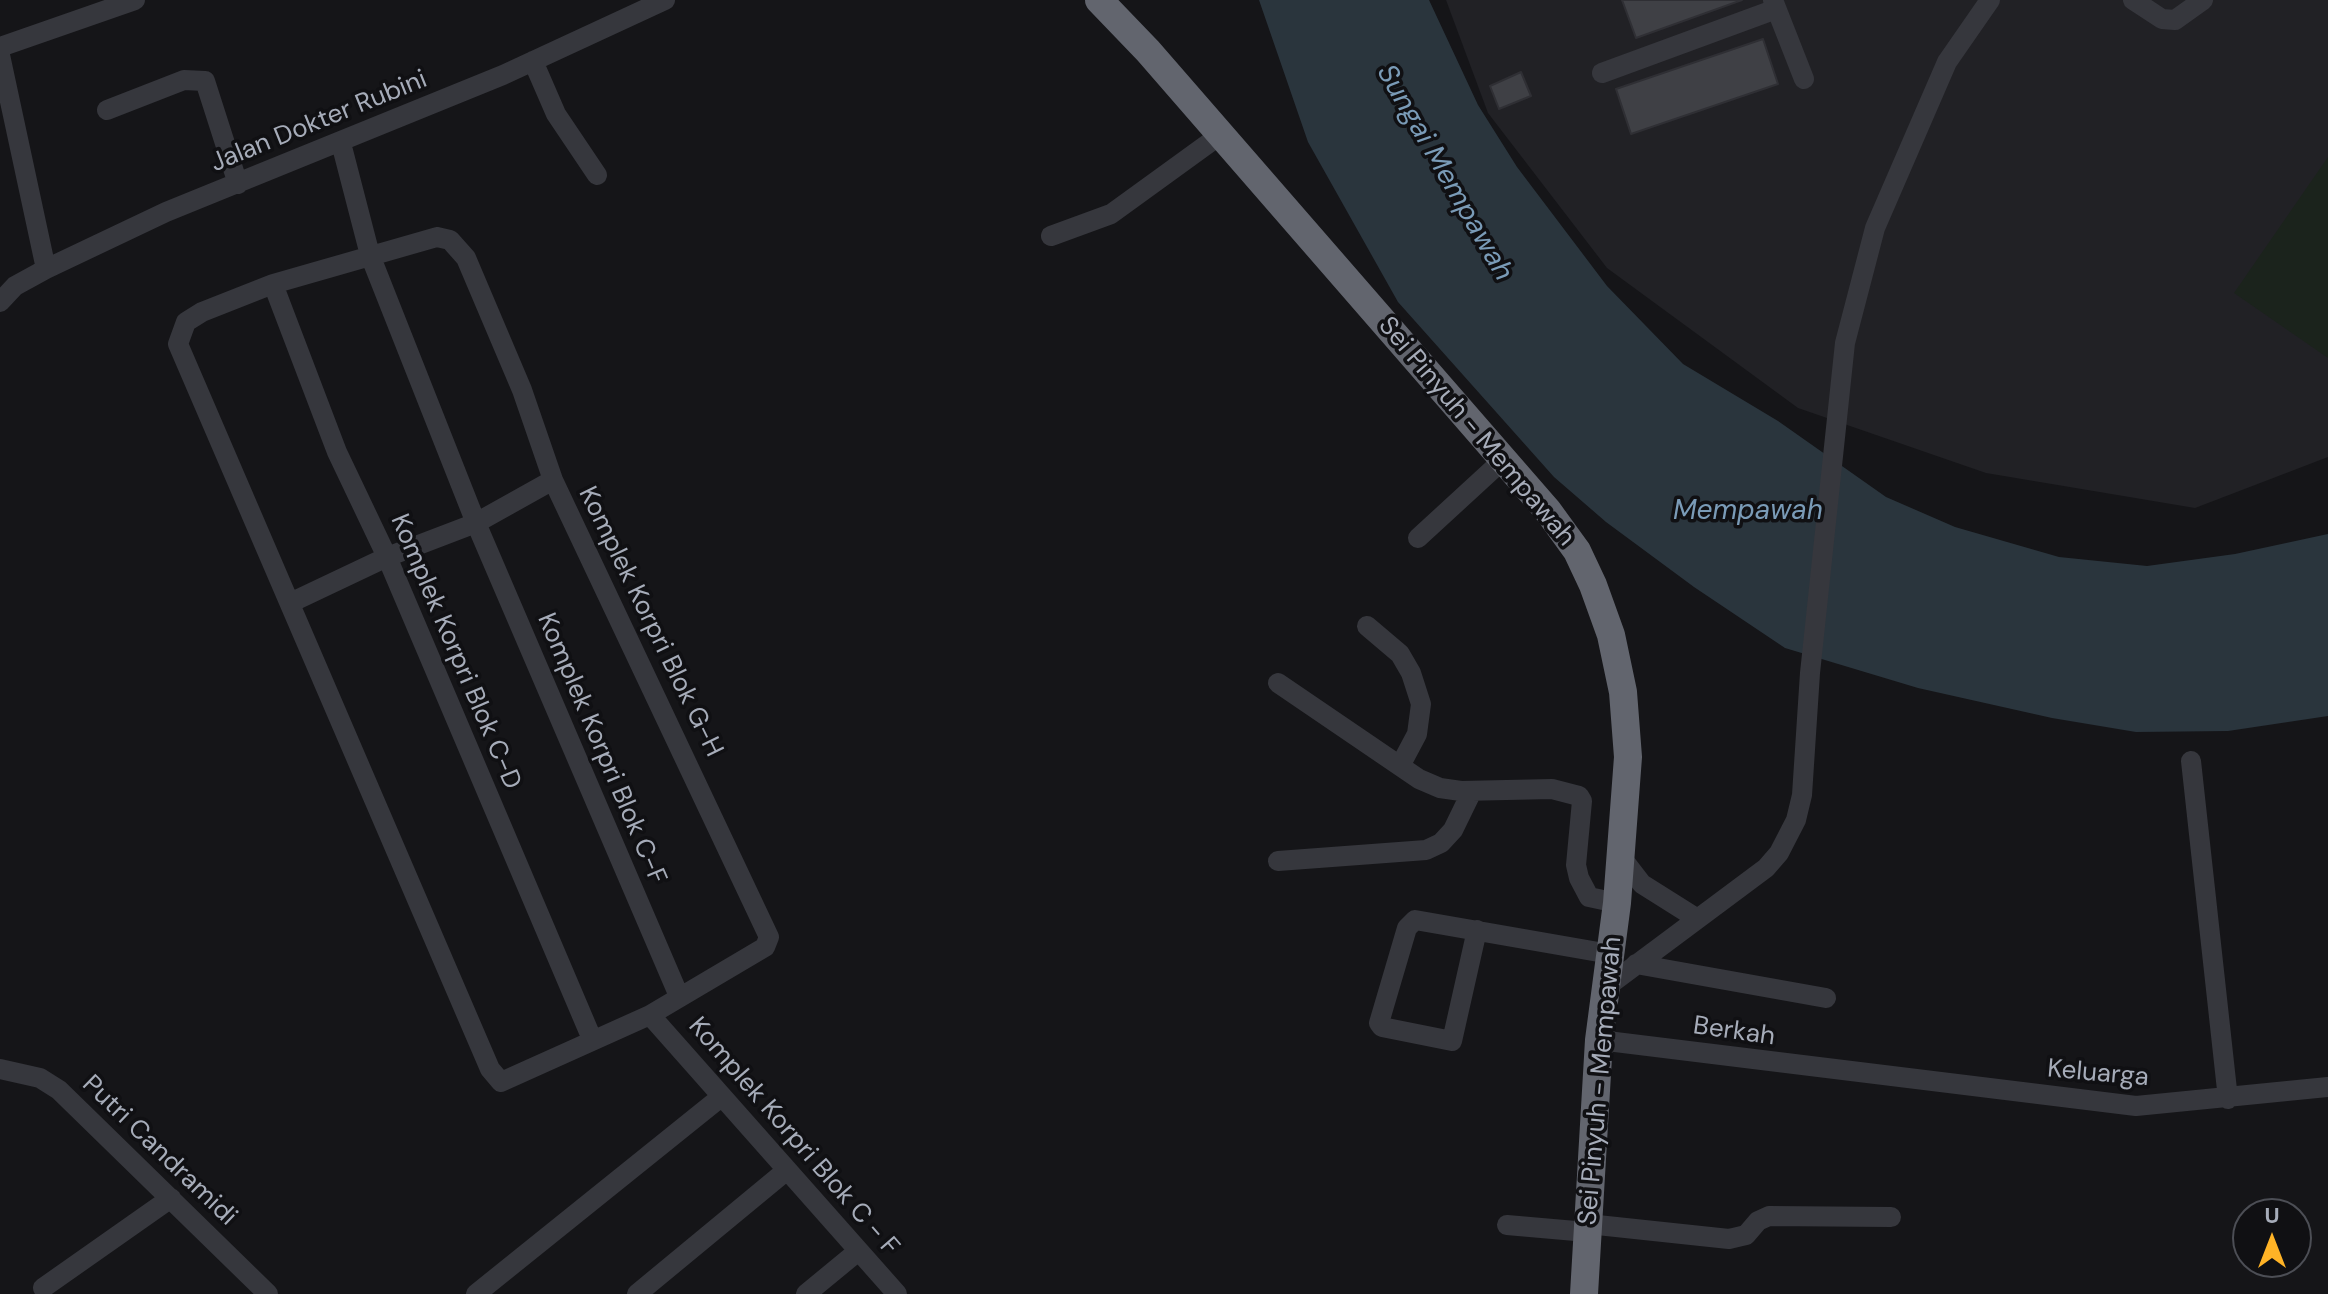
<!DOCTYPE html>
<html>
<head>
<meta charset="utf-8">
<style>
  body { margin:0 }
  #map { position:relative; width:2328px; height:1294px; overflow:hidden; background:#151518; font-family:"DM Sans",sans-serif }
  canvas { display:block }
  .north { position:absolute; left:2232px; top:1198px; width:80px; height:80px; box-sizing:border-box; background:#101013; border:2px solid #4c4e55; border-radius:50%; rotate:0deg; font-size:22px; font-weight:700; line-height:32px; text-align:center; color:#a6acb9 }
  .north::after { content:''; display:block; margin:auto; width:28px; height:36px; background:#ffb326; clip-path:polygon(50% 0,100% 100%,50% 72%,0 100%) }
</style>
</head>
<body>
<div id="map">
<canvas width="2328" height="1294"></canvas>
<div class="north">U</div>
</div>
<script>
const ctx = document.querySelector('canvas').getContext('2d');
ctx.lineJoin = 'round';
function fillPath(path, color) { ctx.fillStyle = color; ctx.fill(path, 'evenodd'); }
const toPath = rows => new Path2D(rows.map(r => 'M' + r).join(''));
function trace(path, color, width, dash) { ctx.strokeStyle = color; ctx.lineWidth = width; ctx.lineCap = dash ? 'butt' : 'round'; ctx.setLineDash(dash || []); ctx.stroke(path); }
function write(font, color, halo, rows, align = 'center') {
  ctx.font = font + ' "DM Sans",sans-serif'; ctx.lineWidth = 7; ctx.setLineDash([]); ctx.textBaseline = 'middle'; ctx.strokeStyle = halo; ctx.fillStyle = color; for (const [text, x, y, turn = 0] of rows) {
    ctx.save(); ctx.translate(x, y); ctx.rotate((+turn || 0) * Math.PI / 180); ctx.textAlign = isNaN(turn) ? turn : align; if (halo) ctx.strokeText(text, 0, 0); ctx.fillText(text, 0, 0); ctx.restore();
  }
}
const built = toPath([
  [1446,0,2328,0,2328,457,2195,508,1986,473,1798,408,1607,268,1488,113]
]);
const green = toPath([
  [2328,157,2328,358,2234,293]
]);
const water = toPath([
  [1259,0,1429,0,1478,105,1517,167,1607,286,1683,364,1778,421,1886,497,1955,527,2059,557,2147,566,2235,554,2328,534,2328,716,2228,731,2136,732,2052,718,1918,688,1785,648,1694,587,1606,522,1554,477,1398,302,1308,142]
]);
const building = toPath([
  [1622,0,1742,0,1636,38,1622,0],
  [1763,39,1778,84,1631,134,1616,89,1763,39],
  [1521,72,1531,96,1499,109,1490,86,1521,72]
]);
const minor = toPath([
  [1773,0,1804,79],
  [2133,0,2162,19,2175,20,2203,0],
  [0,47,135,0],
  [0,55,46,269],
  [533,61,556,114,597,175],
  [1602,73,1776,9],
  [107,110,184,80,205,81,238,184],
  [341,143,370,255,476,523,679,996],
  [1051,236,1111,214,1220,135],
  [437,237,450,240,466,258,522,390,553,480,769,937,765,947,650,1015,501,1082,490,1069,178,344,186,322,202,312,273,284,437,237],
  [273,284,337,452,387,557,592,1039],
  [0,302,15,286,46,269,166,212,503,75,665,0],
  [1418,538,1504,459],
  [290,603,387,557,476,523,553,480],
  [1367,626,1400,654,1411,673,1421,704,1417,734,1400,766],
  [1278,683,1419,779,1440,788,1461,791,1552,789,1579,796,1582,801,1576,865,1579,878,1589,897,1617,903],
  [2191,761,2228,1099],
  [1622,858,1642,884,1696,918],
  [1278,861,1426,850,1441,843,1453,830,1472,791],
  [1477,930,1452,1041,1382,1027,1379,1023,1407,928,1415,920,1610,954],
  [1636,964,1826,998],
  [1605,988,1766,868,1779,853,1796,820,1802,795,1810,673,1845,343,1875,228,1947,62,1990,0],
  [650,1015,897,1294],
  [1599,1040,2136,1106,2328,1087],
  [0,1069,40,1078,59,1090,268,1294],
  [1588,1224,1729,1239,1746,1235,1758,1221,1769,1216,1891,1217],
  [1507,1225,1587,1232],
  [43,1288,171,1198],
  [476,1294,721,1097],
  [637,1294,787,1170],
  [806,1294,857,1252]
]);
const highway = toPath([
  [1099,0,1148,51,1548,511,1577,551,1593,585,1611,635,1623,692,1628,757,1617,903,1599,1040,1584,1294]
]);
const streetNames = [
  ["Jalan Dokter Rubini",319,122,-22],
  ["Sei Pinyuh - Mempawah",1476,432,50],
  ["Komplek Korpri Blok G-H",650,622,64],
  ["Komplek Korpri Blok C-D",455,652,67],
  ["Komplek Korpri Blok C-F",601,749,67],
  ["Berkah",1734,1032,8],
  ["Keluarga",2098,1074,5],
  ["Sei Pinyuh - Mempawah",1601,1081,-85],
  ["Komplek Korpri Blok C - F",793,1137,49],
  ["Putri Candramidi",159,1151,44]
];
const waterNames = [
  ["Sungai Mempawah",1444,173,60],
  ["Mempawah",1748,512]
];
fillPath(built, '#212125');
fillPath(green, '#1b231c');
fillPath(water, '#2a353d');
fillPath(building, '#3f4045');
trace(building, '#2f2f34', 2);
trace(minor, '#36373d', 20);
trace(highway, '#62656e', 28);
write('26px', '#a6acb9', '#101013', streetNames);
write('italic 28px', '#7a9bb7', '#101013', waterNames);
</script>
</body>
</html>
